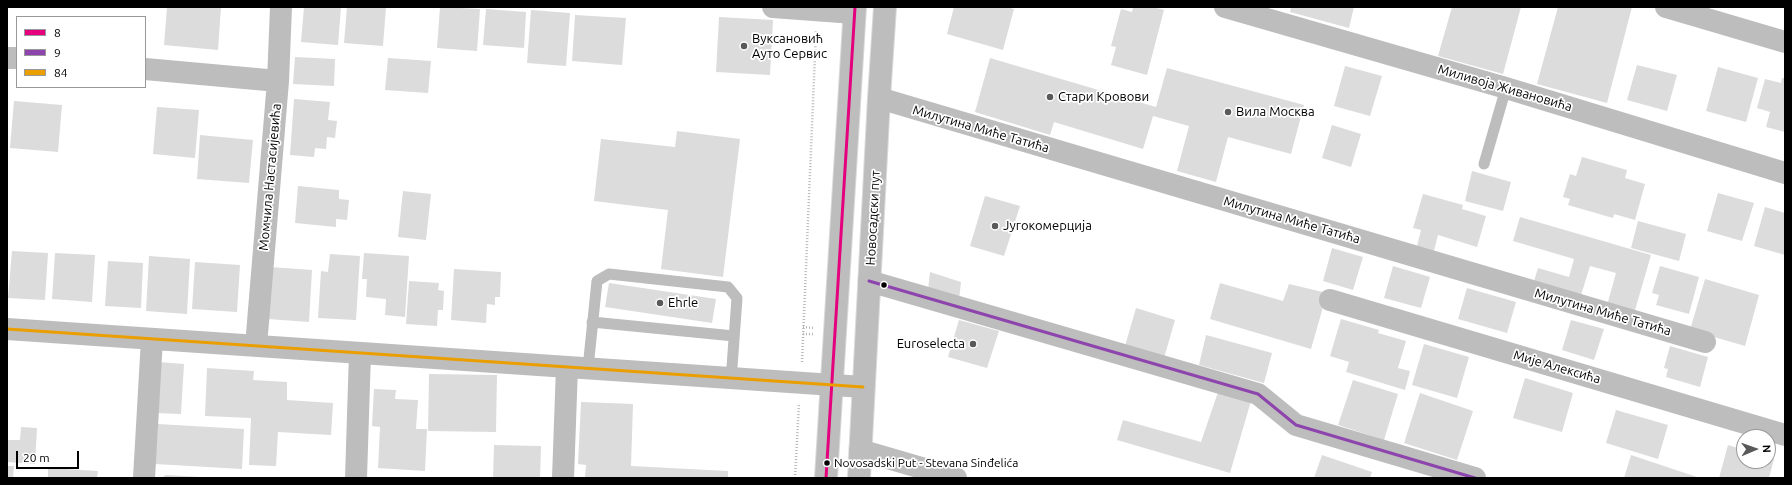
<!DOCTYPE html>
<html>
<head>
<meta charset="utf-8">
<style>
  body { margin:0 }
  #map { position:relative; width:1792px; height:485px; overflow:hidden; background:#fff; font-family:Ubuntu,sans-serif }
  canvas { display:block }
  .frame { position:absolute; inset:0; border:8px solid #000; pointer-events:none }
  .legend { position:absolute; left:16px; top:16px; width:130px; height:72px; box-sizing:border-box; background:#fff; border:1px solid #999; margin:0; padding:5px 7px; list-style:none; font-size:12px; color:#000 }
  .legend li { display:flex; align-items:center; gap:8px; height:20px }
  .legend b { width:20px; border:1px solid #999 }
  .north { position:absolute; left:1736px; top:429px; width:40px; height:40px; box-sizing:border-box; background:#fff; border:1px solid #999; border-radius:50%; rotate:88deg; font-size:11px; font-weight:700; line-height:16px; text-align:center; color:#000 }
  .north::after { content:''; display:block; margin:auto; width:14px; height:18px; background:#595959; clip-path:polygon(50% 0,100% 100%,50% 72%,0 100%) }
  .scale { position:absolute; left:16px; top:451px; width:63px; height:18px; box-sizing:border-box; border:2px solid #000; border-top:0; padding-left:5px; font-size:12px; line-height:14px; white-space:nowrap; color:#000; -webkit-text-stroke:3px #fff; paint-order:stroke }
</style>
</head>
<body>
<div id="map">
<canvas width="1792" height="485"></canvas>
<div class="frame"></div>
<ul class="legend">
<li><b style="height:5px;background:#e5007d"></b>8</li>
<li><b style="height:5px;background:#8e44ad"></b>9</li>
<li><b style="height:5px;background:#eb9e00"></b>84</li>
</ul>
<div class="north">N</div>
<div class="scale">20 m</div>
</div>
<script>
const ctx = document.querySelector('canvas').getContext('2d');
ctx.lineJoin = 'round';
function fillPath(path, color) { ctx.fillStyle = color; ctx.fill(path, 'evenodd'); }
const toPath = rows => new Path2D(rows.map(r => 'M' + r).join(''));
function trace(path, color, width, dash) { ctx.strokeStyle = color; ctx.lineWidth = width; ctx.lineCap = dash ? 'butt' : 'round'; ctx.setLineDash(dash || []); ctx.stroke(path); }
function write(font, color, halo, rows, align = 'center') {
  ctx.font = font + ' Ubuntu,sans-serif'; ctx.lineWidth = 3.5; ctx.setLineDash([]); ctx.textBaseline = 'middle'; ctx.strokeStyle = halo; ctx.fillStyle = color; for (const [text, x, y, turn = 0] of rows) {
    ctx.save(); ctx.translate(x, y); ctx.rotate((+turn || 0) * Math.PI / 180); ctx.textAlign = isNaN(turn) ? turn : align; if (halo) ctx.strokeText(text, 0, 0); ctx.fillText(text, 0, 0); ctx.restore();
  }
}
const building = toPath([
  [167,7,221,7,218,50,164,45],
  [304,7,341,7,338,45,301,42],
  [347,7,386,7,383,46,344,43],
  [440,7,480,9,477,51,437,48],
  [954,7,1006,7,1014,9,1003,50,947,34],
  [1133,7,1153,7,1164,10,1147,75,1111,65,1116,47,1111,46,1121,9,1132,12],
  [1291,7,1354,7,1349,28,1290,12],
  [1452,7,1521,7,1503,74,1438,56],
  [1558,7,1632,7,1607,103,1537,84],
  [486,9,526,12,524,48,483,45],
  [531,10,570,13,566,66,527,63],
  [575,15,626,18,622,65,572,61],
  [719,17,773,20,770,75,716,72],
  [295,57,335,59,334,86,293,84],
  [388,58,431,61,428,93,385,90],
  [990,58,1156,107,1167,68,1304,105,1291,154,1228,137,1216,182,1177,171,1189,126,1153,116,1143,149,1054,122,1050,135,975,112],
  [1637,65,1677,75,1667,111,1627,100],
  [1345,66,1382,76,1370,116,1334,106],
  [1718,67,1758,78,1746,122,1706,111],
  [1782,78,1785,78,1785,132,1766,127,1770,112,1757,108,1765,79,1781,83],
  [294,99,330,102,328,120,337,121,335,138,327,137,326,149,315,148,314,157,290,155],
  [14,101,62,105,58,152,10,148],
  [157,107,199,110,195,158,153,154],
  [1332,125,1361,134,1351,167,1322,158],
  [677,131,740,139,723,277,661,269,668,210,594,201,601,139,675,147],
  [200,135,253,140,249,183,197,179],
  [1582,157,1627,170,1625,178,1645,184,1635,220,1614,214,1613,218,1568,205,1570,199,1563,197,1570,174,1576,176],
  [1472,171,1511,182,1503,211,1465,201],
  [298,186,339,190,339,199,349,200,347,220,336,219,336,227,295,223],
  [403,191,431,194,426,240,398,237],
  [1718,193,1754,203,1742,241,1707,231],
  [1423,194,1463,205,1462,209,1486,216,1477,247,1438,235,1434,251,1417,246,1421,230,1413,228],
  [985,196,1020,206,1004,256,970,246],
  [1765,207,1785,213,1785,255,1754,246],
  [1520,217,1651,255,1633,317,1606,309,1616,273,1590,266,1578,305,1531,291,1538,268,1569,277,1574,259,1513,241],
  [1638,221,1686,234,1679,261,1631,248],
  [1332,248,1363,257,1353,290,1323,281],
  [12,251,48,253,45,300,8,298],
  [55,253,95,255,92,302,52,299],
  [364,253,409,256,405,317,385,315,386,299,366,297,367,279,362,279],
  [330,254,360,256,356,320,318,318,321,271,328,272],
  [149,256,190,259,187,314,146,311],
  [108,261,143,263,141,308,105,306],
  [195,262,240,265,237,312,192,309],
  [1393,266,1430,277,1421,308,1384,298],
  [1660,266,1699,277,1689,314,1656,305,1659,295,1652,293],
  [271,267,312,270,309,322,268,319],
  [454,269,501,272,500,297,495,297,495,305,487,304,486,323,451,320],
  [930,272,961,282,959,300,928,290],
  [1705,279,1759,295,1745,346,1690,330],
  [409,281,439,283,438,290,444,291,443,310,438,310,437,326,406,324],
  [609,283,716,299,712,323,605,307],
  [1220,283,1283,301,1289,284,1327,293,1311,349,1210,319],
  [1467,288,1516,302,1507,333,1458,319],
  [1136,308,1175,320,1164,358,1125,346],
  [1341,319,1379,330,1378,333,1406,341,1398,368,1410,371,1405,390,1346,372,1349,362,1330,356],
  [959,320,999,331,987,368,948,357],
  [1571,320,1604,329,1594,360,1562,350],
  [1206,335,1272,353,1264,383,1199,365],
  [1424,344,1469,357,1457,398,1412,385],
  [1670,346,1708,357,1700,387,1666,377,1668,369,1664,368],
  [158,362,184,364,181,414,156,413],
  [207,368,254,371,253,380,287,382,287,400,333,403,331,435,278,432,276,466,249,465,251,418,205,416],
  [429,374,497,375,496,432,428,431],
  [1525,378,1573,393,1562,432,1513,418],
  [1353,380,1398,394,1384,440,1338,425],
  [374,389,396,390,395,399,418,400,416,429,427,429,425,471,378,468,380,427,372,426],
  [1218,392,1251,401,1230,473,1117,440,1123,420,1201,442],
  [1420,393,1473,411,1457,460,1404,443],
  [581,402,633,404,631,466,728,471,728,478,585,478,586,465,578,464],
  [1616,410,1668,425,1658,459,1606,443],
  [158,424,244,429,242,469,155,464],
  [21,427,37,428,35,464,7,462,7,440,20,440],
  [494,445,541,446,540,478,493,478],
  [1728,445,1744,450,1744,461,1768,461,1768,457,1774,459,1769,478,1719,478],
  [1322,455,1372,472,1370,478,1314,478],
  [1631,455,1700,478,1624,478],
  [7,466,14,466,13,478,7,478],
  [48,468,98,471,97,478,48,478],
  [166,475,201,477,201,478,161,478]
]);
const path = toPath([
  [803,327,814,328],
  [803,334,814,334],
  [802,362,816,31],
  [795,478,799,403]
]);
const lane = toPath([
  [1484,164,1506,88],
  [592,322,734,336],
  [588,368,597,281,609,274,728,287,737,298,732,367,729,378]
]);
const street = toPath([
  [773,7,854,13],
  [1225,7,1506,88,1785,173],
  [1666,7,1785,42],
  [7,58,17,58],
  [145,69,278,81],
  [879,98,1705,342],
  [869,281,1258,394,1296,425,1475,478],
  [1330,300,1785,435],
  [7,329,863,387],
  [256,346,278,81,281,7],
  [860,450,956,478],
  [144,478,152,339],
  [356,478,360,353],
  [563,478,567,367]
]);
const primary = toPath([
  [826,478,855,7],
  [859,478,879,98,885,7]
]);
const bus1 = toPath([
  [826,478,855,7]
]);
const bus2 = toPath([
  [869,281,1258,394,1296,425,1475,478]
]);
const bus3 = toPath([
  [7,329,863,387]
]);
const markers = [
  [744,46,4,"#595959"],
  [1050,97,4,"#595959"],
  [1228,112,4,"#595959"],
  [995,226,4,"#595959"],
  [884,285,3.5,"#000"],
  [660,303,4,"#595959"],
  [973,344,4,"#595959"],
  [827,463,3.5,"#000"]
];
const busNames = [
  ["Novosadski Put - Stevana Sinđelića",834,463]
];
const poiNames = [
  ["Вуксановић",752,39],
  ["Ауто Сервис",752,54],
  ["Стари Кровови",1058,97],
  ["Вила Москва",1236,112],
  ["Југокомерција",1003,226],
  ["Ehrle",668,303],
  ["Euroselecta",965,344,"right"]
];
const streetNames = [
  ["Миливоја Живановића",1505,88,16],
  ["Милутина Миће Татића",981,129,16],
  ["Момчила Настасијевића",270,177,-85],
  ["Новосадски пут",873,218,-87],
  ["Милутина Миће Татића",1292,220,16],
  ["Милутина Миће Татића",1603,312,16],
  ["Мије Алексића",1557,367,16]
];
fillPath(building, '#dcdcdc');
trace(primary, '#dbdbdb', 24);
trace(path, '#b8b8b8', 2.5, [1, 2]);
trace(lane, '#bdbdbd', 11);
trace(street, '#bdbdbd', 22);
trace(primary, '#bdbdbd', 22);
trace(bus1, '#e5007d', 3);
trace(bus2, '#8e44ad', 3);
trace(bus3, '#eb9e00', 3);
for (const [x, y, r, color] of markers) { const dot = new Path2D(); dot.arc(x, y, r, 0, 2 * Math.PI); ctx.fillStyle = color; ctx.fill(dot); trace(dot, '#fff', 1.5); }
write('12px', '#000', '#fff', busNames, 'left');
write('13px', '#000', '#fff', poiNames, 'left');
write('13px', '#000', '#fff', streetNames);
</script>
</body>
</html>
